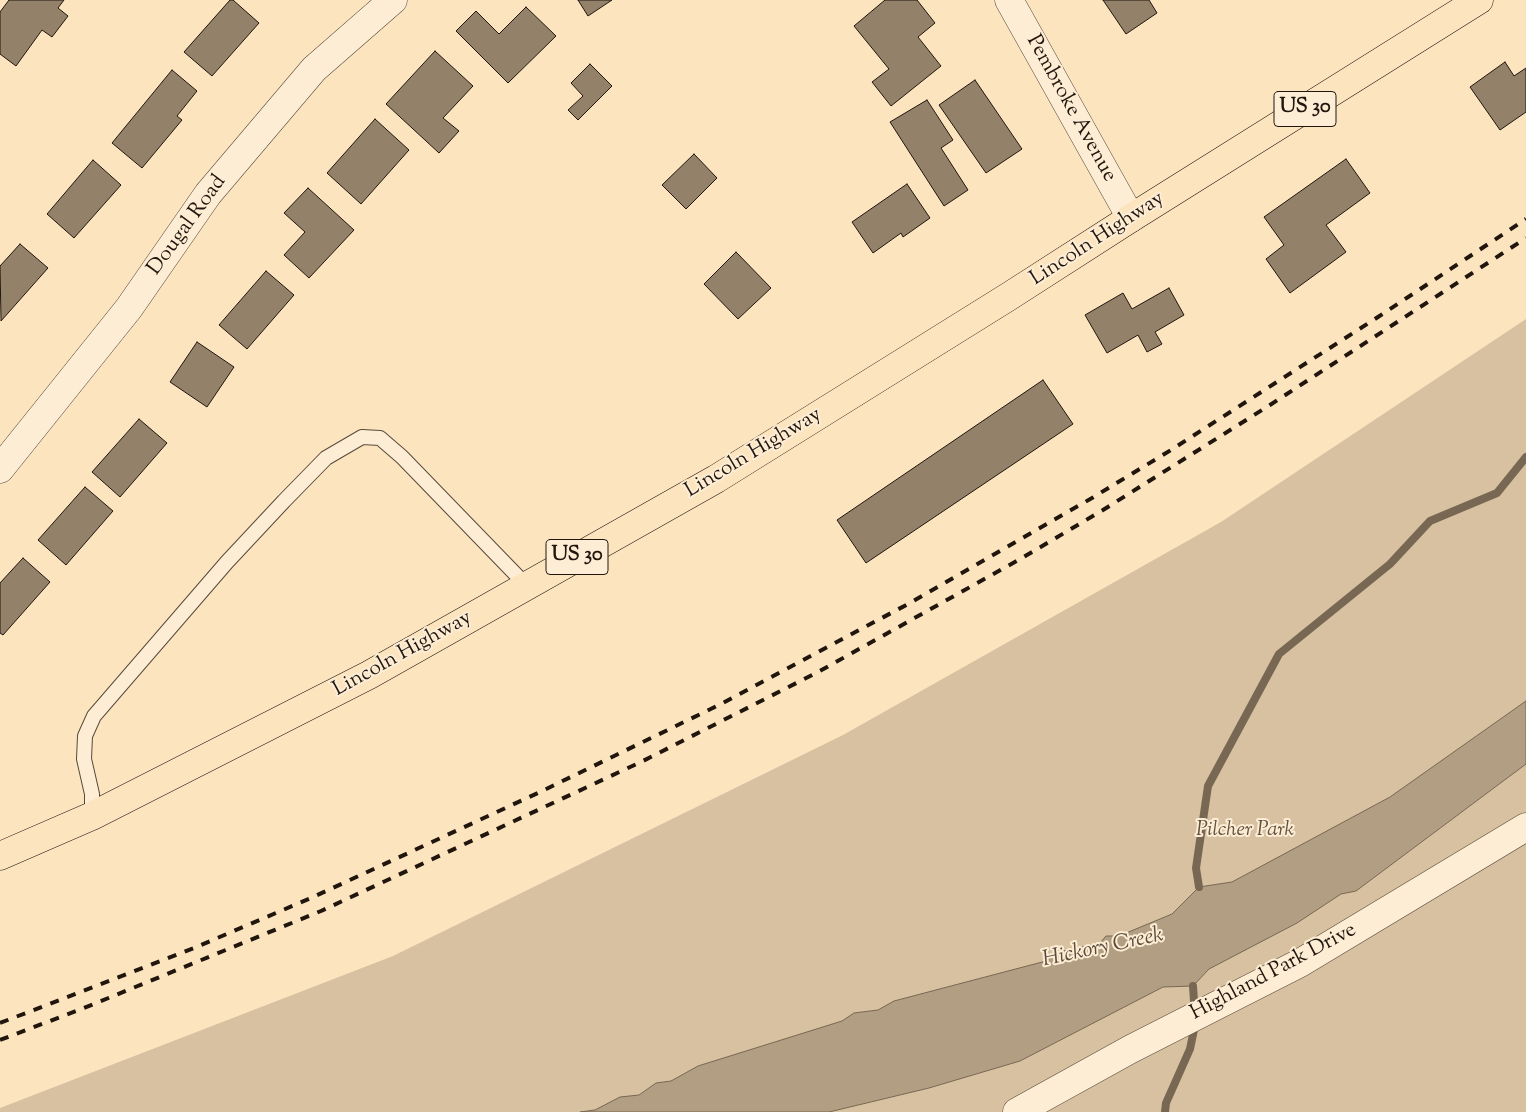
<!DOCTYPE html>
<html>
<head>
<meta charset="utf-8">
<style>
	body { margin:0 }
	canvas { display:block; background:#fce4bf }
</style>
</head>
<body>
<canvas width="1526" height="1112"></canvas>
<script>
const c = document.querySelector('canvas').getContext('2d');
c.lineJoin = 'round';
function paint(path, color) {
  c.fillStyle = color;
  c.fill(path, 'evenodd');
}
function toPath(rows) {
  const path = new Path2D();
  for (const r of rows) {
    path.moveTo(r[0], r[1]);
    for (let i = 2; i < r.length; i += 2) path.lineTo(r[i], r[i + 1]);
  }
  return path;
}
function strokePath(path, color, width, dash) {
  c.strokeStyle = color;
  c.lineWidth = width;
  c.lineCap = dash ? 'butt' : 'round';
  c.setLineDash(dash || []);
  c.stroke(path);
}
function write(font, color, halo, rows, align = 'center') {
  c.font = font + ' "Sorts Mill Goudy",serif';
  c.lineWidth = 4;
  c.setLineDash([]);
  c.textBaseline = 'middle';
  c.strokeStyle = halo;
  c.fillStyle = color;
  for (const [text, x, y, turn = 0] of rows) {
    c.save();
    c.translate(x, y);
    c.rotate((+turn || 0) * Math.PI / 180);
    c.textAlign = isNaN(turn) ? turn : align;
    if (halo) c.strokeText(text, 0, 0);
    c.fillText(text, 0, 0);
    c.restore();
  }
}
const green = toPath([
	[1526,319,1526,1112,0,1112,0,1108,393,956,843,735,1221,522]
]);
const water = toPath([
	[1526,701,1526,764,1356,891,1341,894,1297,923,1209,969,1193,986,1163,987,1020,1061,929,1088,829,1112,580,1112,595,1110,620,1097,639,1095,656,1083,671,1081,698,1066,842,1021,854,1013,878,1010,894,1001,1046,961,1059,952,1100,943,1106,936,1119,936,1172,914,1199,887,1232,882,1390,797,1526,701]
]);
const stream = toPath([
	[1199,887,1196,868,1208,786,1279,654,1390,564,1430,521,1497,493,1526,457],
	[1193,986,1194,1001],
	[1165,1112,1166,1103,1190,1049,1195,1025]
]);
const building = toPath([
	[9,0,64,0,58,8,68,16,52,37,42,30,16,66,0,54,0,12,9,0],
	[230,0,233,0,259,23,212,76,184,52,230,0],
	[578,0,612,0,588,16,578,0],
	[885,0,917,0,935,23,918,37,941,66,891,106,872,82,889,69,854,26,885,0],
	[1103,0,1149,0,1157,13,1126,34,1103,0],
	[526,7,556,36,508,83,456,31,476,11,499,34,526,7],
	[435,51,473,86,443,118,459,131,439,153,386,104,435,51],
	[1505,62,1514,76,1526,68,1526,112,1500,130,1470,87,1505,62],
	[590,64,612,86,578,120,568,110,583,96,571,83,590,64],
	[172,70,197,91,177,116,182,120,142,168,112,143,172,70],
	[975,80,1022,149,986,173,939,105,975,80],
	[927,100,953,140,941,148,968,190,944,206,890,122,927,100],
	[375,119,409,150,361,204,327,173,375,119],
	[694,154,717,178,686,209,662,185,694,154],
	[1346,159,1370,193,1326,225,1346,252,1290,293,1266,259,1284,245,1264,217,1346,159],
	[93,160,121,185,74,238,47,214,93,160],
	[907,184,930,218,903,237,901,233,873,253,852,222,907,184],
	[308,188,354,230,309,278,284,255,305,232,284,213,308,188],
	[20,244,48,268,1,321,0,266,20,244],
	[736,252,771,288,738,319,704,284,736,252],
	[266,271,294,295,247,349,219,325,266,271],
	[1169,288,1184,315,1155,332,1162,344,1147,352,1138,335,1107,353,1085,315,1123,293,1132,309,1169,288],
	[197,342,234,367,207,407,170,382,197,342],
	[1043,380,1073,424,866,563,837,520,1043,380],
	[139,419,167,443,120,497,92,472,139,419],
	[85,487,113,511,66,565,38,540,85,487],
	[23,558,50,582,3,635,0,633,0,583,23,558]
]);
const service = toPath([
	[92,816,92,794,84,759,85,736,94,716,227,562,284,501,326,458,362,437,380,438,402,457,527,586]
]);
const minor = toPath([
	[1009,0,1131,218],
	[0,469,129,308,208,194,314,69,393,0],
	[1017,1112,1131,1049,1300,963,1526,827]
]);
const primary = toPath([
	[0,856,92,816,369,675,716,479,1008,297,1131,218,1479,0]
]);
const rail = toPath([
	[0,1023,194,948,311,898,540,792,719,705,908,604,1092,498,1171,450,1378,317,1526,219],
	[0,1040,84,1008,321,911,643,761,818,672,1022,558,1103,510,1270,405,1526,238]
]);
const shields = [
	[1305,109,62],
	[577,557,62]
];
const shieldNames = [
	["US 30",1305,109],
	["US 30",577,557]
];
const streetNames = [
	["Pembroke Avenue",1070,109,61],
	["Dougal Road",188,226,-54],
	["Lincoln Highway",1098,240,-33],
	["Lincoln Highway",754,454,-31],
	["Lincoln Highway",403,655,-29],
	["Highland Park Drive",1274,973,-28]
];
const parkNames = [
	["Pilcher Park",1245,831]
];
const waterNames = [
	["Hickory Creek",1103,949,-12]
];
paint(green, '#d7c1a1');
paint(water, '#b29e82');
strokePath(water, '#786853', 1);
strokePath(stream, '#786853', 8);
paint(building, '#93816a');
strokePath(building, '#21160d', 1);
strokePath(service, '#584a3a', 16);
strokePath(minor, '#584a3a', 29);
strokePath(primary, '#21160d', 29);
strokePath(service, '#fdedd5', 14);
strokePath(minor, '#fdedd5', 28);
strokePath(primary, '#fce4bf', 28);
strokePath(rail, '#21160d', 4, [9, 9]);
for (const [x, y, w] of shields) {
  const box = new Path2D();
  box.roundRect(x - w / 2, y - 17.5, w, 35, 4);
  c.fillStyle = '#fdedd5';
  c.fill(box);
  strokePath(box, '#21160d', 1);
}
write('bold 20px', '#21160d', null, shieldNames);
write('21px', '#21160d', '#fdedd5', streetNames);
write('italic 21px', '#615241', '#fdedd5', parkNames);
write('italic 22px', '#5b4c3c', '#fdedd5', waterNames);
</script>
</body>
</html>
